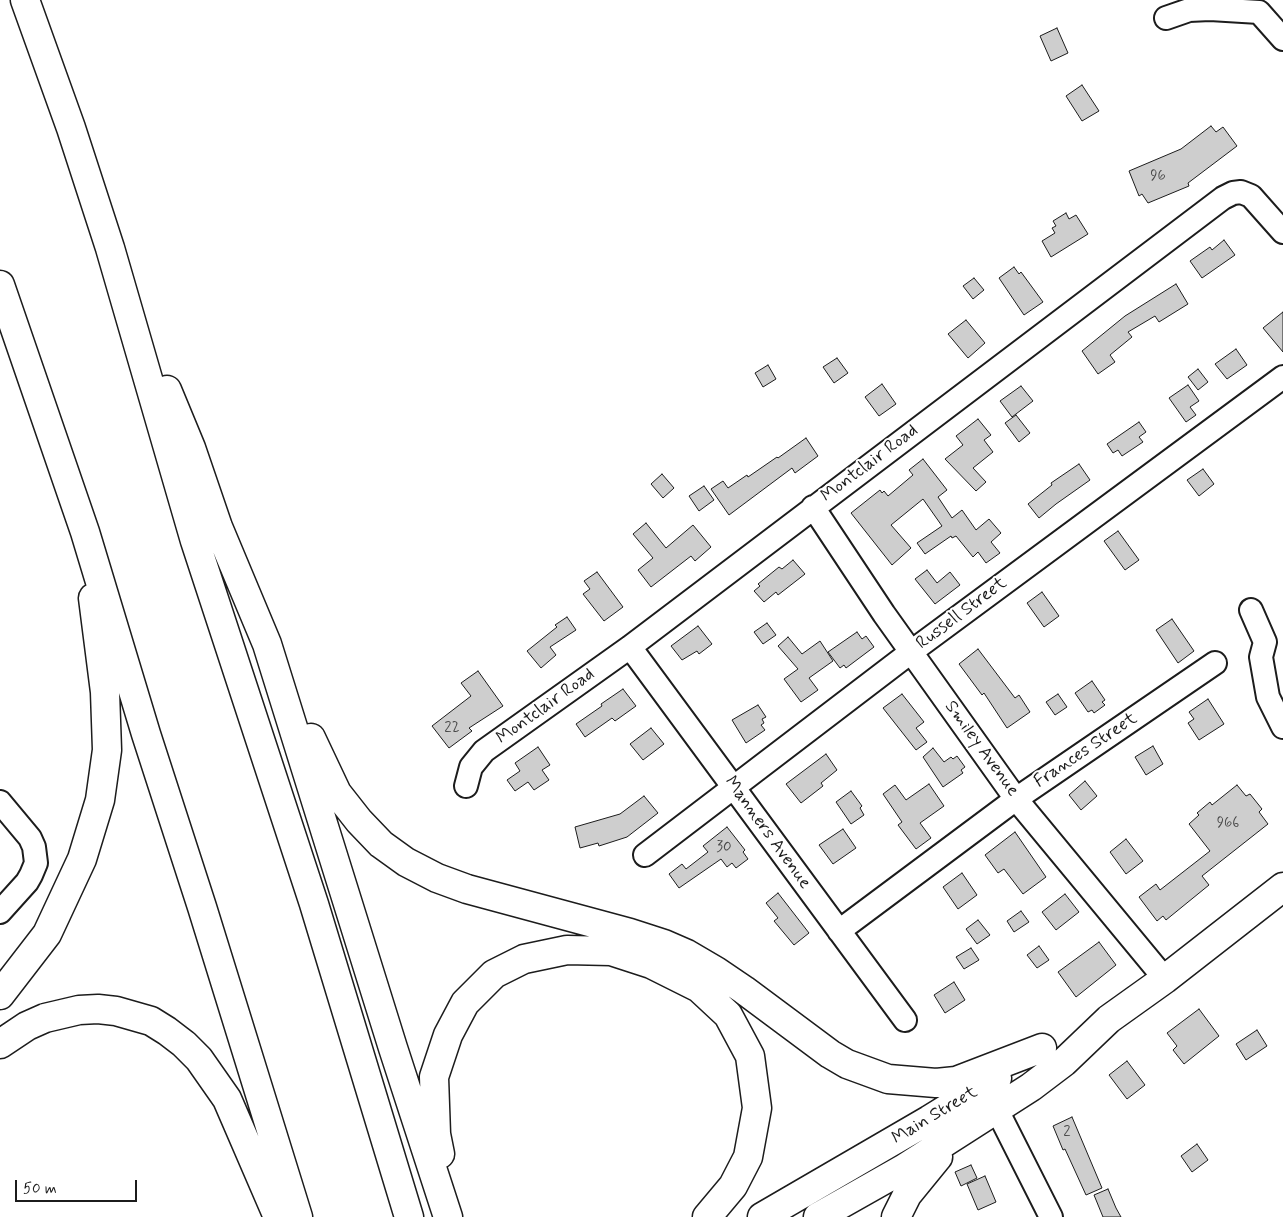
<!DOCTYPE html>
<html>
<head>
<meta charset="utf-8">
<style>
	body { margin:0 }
	#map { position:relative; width:1283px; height:1217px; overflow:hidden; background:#fff; font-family:Mynerve,sans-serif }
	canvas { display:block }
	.scale { position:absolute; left:15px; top:1180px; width:122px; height:22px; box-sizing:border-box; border:2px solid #1c1c1c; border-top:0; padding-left:6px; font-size:15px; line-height:18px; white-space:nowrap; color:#1c1c1c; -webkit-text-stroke:4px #fff; paint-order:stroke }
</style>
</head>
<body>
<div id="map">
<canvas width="1283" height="1217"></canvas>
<div class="scale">50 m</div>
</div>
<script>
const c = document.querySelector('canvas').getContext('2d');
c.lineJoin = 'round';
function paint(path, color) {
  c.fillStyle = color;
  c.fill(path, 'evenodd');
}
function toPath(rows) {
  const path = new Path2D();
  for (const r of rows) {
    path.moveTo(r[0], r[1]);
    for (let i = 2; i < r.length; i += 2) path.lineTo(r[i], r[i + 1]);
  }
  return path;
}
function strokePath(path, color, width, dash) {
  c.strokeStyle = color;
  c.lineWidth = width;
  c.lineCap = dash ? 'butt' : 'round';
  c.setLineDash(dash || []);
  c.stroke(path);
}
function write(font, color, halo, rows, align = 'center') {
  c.font = font + ' Mynerve,sans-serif';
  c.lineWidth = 4;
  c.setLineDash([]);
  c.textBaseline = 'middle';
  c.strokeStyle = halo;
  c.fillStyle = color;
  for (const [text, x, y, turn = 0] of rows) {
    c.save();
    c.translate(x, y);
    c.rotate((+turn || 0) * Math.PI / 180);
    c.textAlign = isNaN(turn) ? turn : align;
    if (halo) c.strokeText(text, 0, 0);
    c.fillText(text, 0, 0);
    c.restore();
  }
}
const building = toPath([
	[1057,28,1068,53,1051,61,1040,36,1057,28],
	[1082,85,1099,111,1082,121,1066,96,1082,85],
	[1211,126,1216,132,1223,127,1237,146,1188,183,1189,186,1148,203,1142,194,1139,196,1129,171,1181,149,1211,126],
	[1066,213,1069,219,1076,215,1088,234,1051,257,1042,241,1055,233,1052,228,1056,226,1053,221,1066,213],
	[1224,240,1235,255,1202,278,1190,261,1210,247,1212,250,1224,240],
	[1014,267,1019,274,1021,272,1043,302,1024,315,999,278,1014,267],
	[974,278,984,290,973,299,963,286,974,278],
	[1176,284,1188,304,1159,322,1155,316,1128,332,1132,337,1110,355,1115,362,1098,374,1082,351,1125,316,1176,284],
	[1283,312,1283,352,1263,328,1283,312],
	[966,320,985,343,968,358,948,334,966,320],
	[1236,349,1247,365,1227,379,1215,364,1236,349],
	[837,358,848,373,834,383,823,367,837,358],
	[768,365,776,379,763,387,755,373,768,365],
	[1198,369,1208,382,1198,390,1188,377,1198,369],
	[882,384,896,404,879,416,865,397,882,384],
	[1188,385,1199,401,1190,407,1196,415,1186,422,1169,398,1188,385],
	[1021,386,1033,401,1012,417,1000,401,1021,386],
	[1016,415,1030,433,1019,442,1005,423,1016,415],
	[978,419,991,435,984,440,993,452,973,468,986,482,976,491,945,459,963,445,956,436,978,419],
	[1139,422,1146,432,1139,437,1143,442,1122,456,1118,450,1113,453,1107,444,1139,422],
	[806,438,818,456,795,473,792,468,729,515,711,489,723,481,728,488,747,475,748,477,777,457,778,458,806,438],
	[923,459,947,490,938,497,952,518,962,510,976,530,989,519,1001,533,991,542,1000,553,986,563,978,552,973,557,956,536,952,538,951,536,925,554,917,543,942,526,923,499,891,525,911,548,892,565,851,513,880,490,882,493,884,491,888,496,913,475,909,470,923,459],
	[1079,464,1090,480,1056,504,1039,518,1028,504,1052,485,1051,483,1079,464],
	[1203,469,1214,484,1199,496,1187,480,1203,469],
	[662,474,674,488,663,498,651,484,662,474],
	[704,486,714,500,699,511,689,496,704,486],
	[646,523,666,548,693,525,711,547,695,561,691,556,651,587,638,570,653,558,633,534,646,523],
	[1118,531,1139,560,1125,570,1104,541,1118,531],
	[793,560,805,574,778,595,776,592,764,602,754,591,760,586,758,584,779,567,782,569,793,560],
	[927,570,937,583,950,572,960,585,935,604,915,579,927,570],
	[597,572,623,607,604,621,583,594,590,589,584,581,597,572],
	[1042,592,1059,616,1044,627,1027,603,1042,592],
	[567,617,576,630,550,647,556,655,541,668,527,651,557,627,555,625,567,617],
	[1172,619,1194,651,1178,663,1156,630,1172,619],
	[767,623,776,635,763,644,754,632,767,623],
	[698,626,712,644,699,654,697,651,682,660,671,646,698,626],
	[857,632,862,639,866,636,874,647,846,668,844,665,840,668,828,652,857,632],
	[788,637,802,654,820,641,833,661,809,678,818,690,801,702,784,679,798,669,778,646,788,637],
	[978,649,1015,698,1019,695,1030,712,1007,728,984,693,982,695,959,664,978,649],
	[478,671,503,706,469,728,472,731,449,748,432,726,471,696,461,683,478,671],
	[1092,681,1105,700,1102,702,1105,705,1094,713,1092,710,1088,712,1075,693,1092,681],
	[623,689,636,706,615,721,612,718,585,737,576,724,602,706,601,704,623,689],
	[902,694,924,722,916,728,927,742,916,750,883,708,902,694],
	[1058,694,1067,707,1055,715,1046,702,1058,694],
	[1208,699,1224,724,1199,740,1188,723,1194,719,1189,712,1208,699],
	[758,705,766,717,762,719,764,723,761,725,765,730,746,743,732,720,758,705],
	[651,728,664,744,643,760,630,744,651,728],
	[1153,746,1163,764,1146,775,1135,757,1153,746],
	[538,747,550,765,542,770,549,780,534,790,528,782,515,791,507,780,520,771,515,763,538,747],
	[933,748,944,762,951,757,953,759,957,756,965,767,961,770,963,773,943,787,923,757,933,748],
	[826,754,837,770,821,783,823,786,801,803,786,784,826,754],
	[1085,781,1097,796,1081,810,1069,795,1085,781],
	[929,784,944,806,920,823,931,838,916,849,898,825,902,822,883,794,895,785,906,800,929,784],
	[1237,785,1246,796,1250,794,1262,809,1259,812,1268,824,1202,876,1209,885,1166,920,1163,916,1157,921,1139,897,1156,884,1160,890,1210,851,1189,824,1199,815,1197,813,1210,802,1212,805,1237,785],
	[851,791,862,806,860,808,864,815,851,824,836,802,851,791],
	[644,796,658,813,627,837,599,846,598,843,580,848,575,827,620,814,644,796],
	[727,827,745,850,743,852,748,859,736,868,732,863,727,867,721,859,679,888,669,874,682,864,686,869,708,852,703,846,727,827],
	[843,829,856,848,833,864,819,845,843,829],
	[1015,832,1046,877,1023,894,1004,869,998,873,985,855,1015,832],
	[1126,839,1143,861,1126,874,1110,852,1126,839],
	[962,873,977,895,958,909,943,887,962,873],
	[778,893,809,933,794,945,774,921,778,918,766,903,778,893],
	[1065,894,1079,912,1056,930,1042,912,1065,894],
	[1021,911,1029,922,1014,932,1007,921,1021,911],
	[978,920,990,935,977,944,966,929,978,920],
	[1099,942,1116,965,1076,997,1058,972,1099,942],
	[1039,946,1049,960,1037,968,1027,955,1039,946],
	[971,948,979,960,964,969,956,957,971,948],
	[954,982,965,1000,945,1013,934,995,954,982],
	[1199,1009,1219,1036,1184,1064,1173,1050,1177,1046,1167,1033,1199,1009],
	[1257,1030,1267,1046,1246,1060,1236,1044,1257,1030],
	[1127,1061,1145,1085,1127,1099,1109,1075,1127,1061],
	[1072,1117,1102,1188,1086,1195,1065,1149,1063,1150,1053,1126,1072,1117],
	[1197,1144,1208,1160,1192,1172,1181,1156,1197,1144],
	[971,1165,977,1178,961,1186,955,1172,971,1165],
	[985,1176,996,1202,978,1210,967,1184,985,1176],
	[1108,1189,1116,1208,1121,1217,1103,1217,1094,1195,1108,1189]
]);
const minor = toPath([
	[1166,18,1189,10,1210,9,1259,12,1283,39],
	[813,507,884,614,1016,799,1165,979],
	[1251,610,1265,642,1261,657,1268,697,1283,727],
	[630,647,905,1020],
	[466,786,471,767,484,751,630,647,1223,198,1233,193,1241,192,1251,196,1283,232],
	[0,802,30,838,34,847,36,863,31,875,27,882,0,912],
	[645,855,911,652,1283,377],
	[839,931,1016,799,1215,663],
	[997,1110,1051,1217]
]);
const highway = toPath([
	[25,0,71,128,110,248,195,541,314,904,409,1217],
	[0,285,85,532,146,734,202,907,298,1217],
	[167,390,191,448,218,527,267,644,393,1048,448,1217],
	[311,738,337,793,359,821,381,844,406,862,437,878,467,889,630,933,664,944,687,954,716,971,744,990,830,1054,847,1064,888,1079,936,1083,956,1081,1042,1048],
	[0,995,47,934,82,859,100,800,107,750,105,692,93,598],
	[0,1044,27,1026,45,1018,79,1010,98,1009,116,1011,151,1021,167,1031,184,1044,199,1059,227,1099,278,1217],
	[440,1154,436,1134,434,1077,448,1035,465,1003,494,974,524,959,567,950,611,951,651,964,699,988,728,1015,750,1056,757,1108,748,1157,733,1186,707,1217],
	[762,1217,929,1120,997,1078],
	[818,1217,903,1169,1031,1087,1064,1062,1109,1019,1165,979,1283,887],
	[896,1217,907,1195,938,1157]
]);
const numberNames = [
	["96",1158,177],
	["22",452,729],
	["966",1228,824],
	["30",724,848],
	["2",1067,1133]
];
const streetNames = [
	["Montclair Road",870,464,-37],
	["Russell Street",962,614,-37],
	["Montclair Road",546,707,-36],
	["Smiley Avenue",981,749,54],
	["Frances Street",1086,751,-34],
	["Manners Avenue",767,833,54],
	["Main Street",935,1116,-31]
];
paint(building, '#cecece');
strokePath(building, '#1c1c1c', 1);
strokePath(minor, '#1c1c1c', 26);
strokePath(highway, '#1c1c1c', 31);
strokePath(minor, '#fff', 22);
strokePath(highway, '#fff', 28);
write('15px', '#484848', null, numberNames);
write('18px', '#1c1c1c', '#fff', streetNames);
</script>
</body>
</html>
